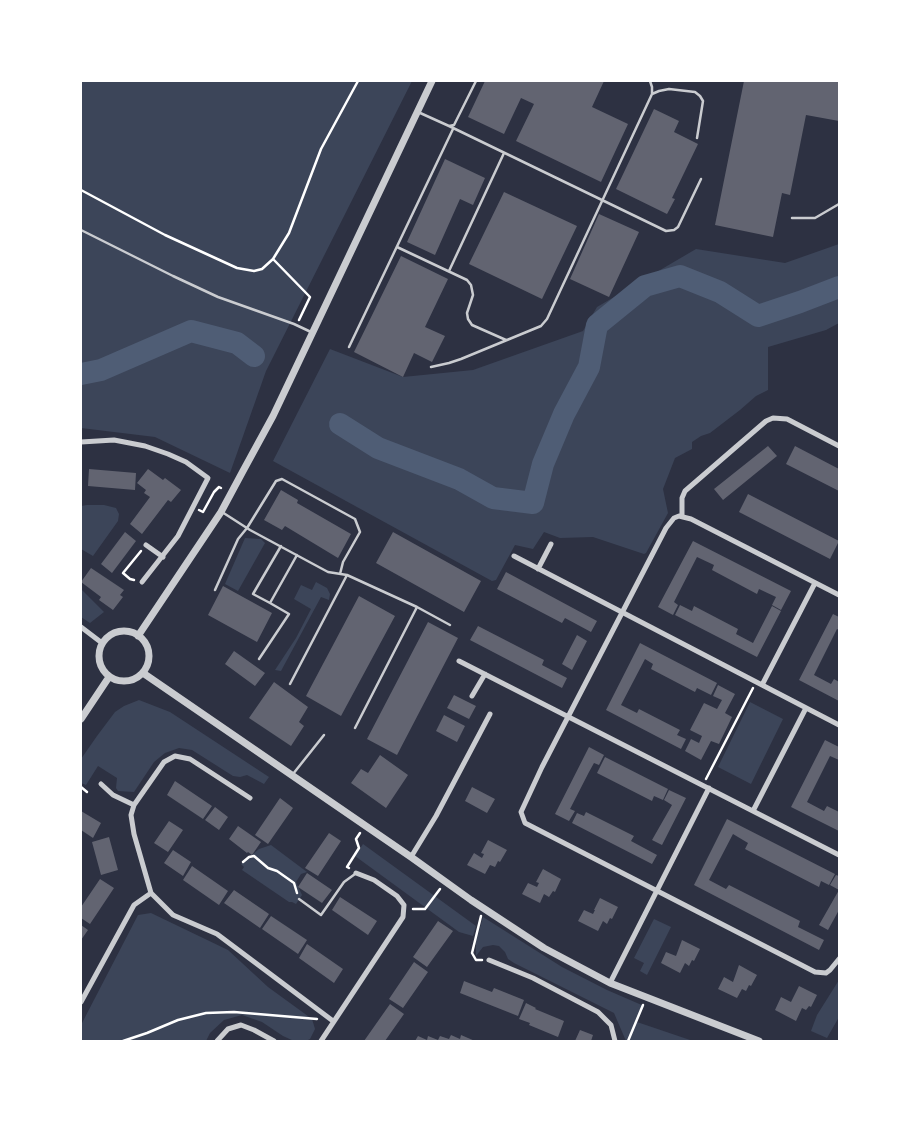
<!DOCTYPE html>
<html>
<head>
<meta charset="utf-8">
<style>
	body { margin:0 }
	#map { position:relative; width:920px; height:1122px; overflow:hidden; background:#2d3142; font-family:"DejaVu Sans",sans-serif }
	canvas { display:block }
	.frame { position:absolute; inset:0; border:82px solid #fff; pointer-events:none }
</style>
</head>
<body>
<div id="map">
<canvas width="920" height="1122"></canvas>
<div class="frame"></div>
</div>
<script>
const c = document.querySelector('canvas').getContext('2d');
c.lineJoin = 'round';
function paint(path, color) {
  c.fillStyle = color;
  c.fill(path, 'evenodd');
}
function toPath(rows) {
  const path = new Path2D();
  for (const r of rows) {
    if (r.length === 3) {
      path.moveTo(r[0] + r[2], r[1]);
      path.arc(r[0], r[1], r[2], 0, 2 * Math.PI);
      continue;
    }
    path.moveTo(r[0], r[1]);
    for (let i = 2; i < r.length; i += 2) path.lineTo(r[i], r[i + 1]);
  }
  return path;
}
function strokePath(path, color, width, dash) {
  c.strokeStyle = color;
  c.lineWidth = width;
  c.lineCap = dash ? 'butt' : 'round';
  c.setLineDash(dash || []);
  c.stroke(path);
}
const green = toPath([
	[81,81,412,81,266,371,230,473,155,437,81,428],
	[839,244,839,323,826,330,768,347,768,390,756,396,740,410,710,433,701,436,692,442,692,449,675,458,663,489,668,513,646,553,644,554,593,537,560,538,544,532,533,549,515,545,496,580,492,581,273,461,330,349,403,377,473,370,583,331,597,307,696,249,785,263],
	[87,505,104,505,116,508,119,514,118,521,93,556,81,549,81,506],
	[245,538,261,539,265,543,238,591,225,584],
	[316,582,327,588,330,594,329,600,321,597,281,671,275,670,296,638,311,609,294,599,301,585,312,590],
	[81,589,104,612,90,623,81,617],
	[139,700,170,712,269,777,264,784,247,775,240,777,233,776,192,750,179,748,165,753,154,762,134,792,118,791,116,788,117,778,98,766,86,785,81,783,81,759,97,736,115,712,124,706],
	[750,702,783,719,751,784,718,767],
	[363,844,476,926,473,936,459,932,355,856],
	[271,845,307,872,301,874,296,882,302,895,296,904,292,902,289,902,242,870,244,867,241,864,259,849],
	[151,913,228,950,268,987,312,1019,315,1029,310,1039,306,1041,294,1041,283,1036,262,1022,242,1015,224,1020,210,1033,206,1041,81,1041,81,1025,138,915],
	[483,917,562,967,607,990,644,1006,637,1022,693,1041,626,1041,614,1013,514,963,508,959,505,952,499,946,493,945,483,947,476,956,476,942],
	[654,919,671,927,647,975,640,971,644,963,634,958],
	[839,980,839,1017,827,1038,811,1031,817,1015]
]);
const river = toPath([
	[81,374,101,370,191,331,237,343,254,356],
	[340,424,378,448,459,479,493,498,533,503,543,464,564,414,589,367,597,325,645,286,680,276,720,292,758,316,800,302,839,287]
]);
const building = toPath([
	[485,81,604,81,592,107,628,124,601,182,516,141,534,104,521,98,504,134,468,117],
	[744,81,839,81,839,121,806,115,790,195,782,193,773,237,715,225],
	[654,109,679,121,674,132,698,144,672,198,675,199,667,214,616,189],
	[445,159,485,178,473,205,460,199,435,255,407,242],
	[504,192,577,226,542,299,469,264],
	[599,214,639,232,609,297,570,279],
	[401,256,448,279,425,327,445,336,432,362,414,353,403,377,354,352],
	[768,446,777,456,723,500,714,489],
	[795,446,839,469,839,491,786,464],
	[89,469,136,473,135,490,88,486],
	[148,469,163,480,165,478,181,490,171,502,168,500,142,534,130,524,150,497,144,493,146,490,137,483],
	[281,490,298,500,297,503,351,534,338,558,285,526,282,530,264,520],
	[748,494,839,541,830,559,739,512],
	[125,532,136,541,112,573,101,564],
	[393,532,481,581,464,612,376,563],
	[693,541,791,591,781,610,772,605,776,597,759,589,757,594,712,570,714,565,697,557,674,602,678,605,673,615,658,607],
	[91,568,124,590,120,595,123,597,113,610,99,600,101,597,81,582],
	[506,572,597,621,591,632,565,618,562,623,497,589],
	[223,586,272,613,257,642,208,615],
	[359,596,395,616,341,716,306,696],
	[680,605,692,611,694,606,738,629,736,634,753,643,772,606,781,611,757,657,675,615],
	[833,614,839,617,839,630,837,629,814,675,831,684,834,679,839,682,839,701,799,680],
	[428,622,458,638,397,755,367,739],
	[478,626,544,660,542,665,567,678,562,688,470,640],
	[577,635,587,641,572,670,562,664],
	[640,643,717,683,711,695,697,688,695,692,651,669,653,664,645,659,621,705,637,713,639,709,680,730,677,735,686,739,681,749,606,710],
	[234,651,265,673,255,686,225,664],
	[274,682,308,707,299,722,304,726,291,746,249,718],
	[718,685,735,694,725,713,732,717,719,744,711,741,701,760,685,751,691,739,699,743,702,736,690,730,704,703,717,709,722,700,713,696],
	[454,695,476,706,469,719,447,708],
	[444,715,465,726,457,742,436,731],
	[825,740,839,747,839,760,830,756,807,802,824,811,827,806,839,812,839,831,791,807],
	[589,747,604,755,599,765,594,763,589,772,570,809,575,811,569,821,555,814],
	[380,755,408,775,386,808,351,783,361,769,368,773],
	[605,757,668,789,663,800,654,796,652,801,597,773],
	[175,781,212,806,203,819,167,795],
	[472,787,495,799,487,813,465,801],
	[669,790,686,798,662,845,652,840,672,805,664,800],
	[280,798,293,808,268,844,255,835],
	[215,807,228,817,219,830,205,820],
	[81,811,101,823,93,838,81,830],
	[586,812,634,836,631,841,657,855,652,864,572,823,577,813,584,816],
	[727,819,835,874,829,885,821,881,819,887,745,849,748,843,733,834,709,880,726,889,729,885,800,921,798,927,824,940,819,950,694,885],
	[169,821,183,830,168,852,154,843],
	[238,826,261,842,252,855,248,852,247,853,229,839],
	[329,833,341,841,318,876,305,868],
	[109,837,118,870,101,875,92,842],
	[488,840,507,850,500,862,498,861,495,867,490,865,485,874,467,865,474,853,482,858,484,854,481,853],
	[173,850,191,862,183,876,164,863],
	[192,866,228,891,219,905,183,880],
	[543,869,561,879,555,892,553,891,549,897,544,894,540,903,522,894,528,883,537,887,539,883,536,882],
	[307,873,332,890,322,903,298,887],
	[836,875,839,876,839,890,830,885],
	[100,879,114,888,90,924,81,918,81,907],
	[234,890,269,914,260,928,224,903],
	[839,890,839,910,828,930,819,925],
	[340,897,377,921,368,935,332,910],
	[600,898,618,907,612,919,610,918,607,924,603,921,598,931,578,921,584,910,593,914,595,910,594,910],
	[271,916,307,940,298,954,262,929],
	[438,921,453,931,427,967,413,957],
	[81,925,88,930,81,940],
	[682,940,700,949,694,961,692,960,689,966,685,963,680,973,661,963,666,952,676,956],
	[307,944,343,969,334,983,299,958],
	[414,962,428,972,403,1008,389,999],
	[739,965,757,975,751,986,749,985,746,991,742,989,737,998,718,989,724,977,733,982],
	[464,981,492,992,494,988,524,1000,518,1016,460,993],
	[799,986,817,995,811,1007,809,1006,806,1010,802,1008,796,1021,775,1010,781,997,791,1002],
	[526,1003,536,1008,535,1009,564,1021,558,1037,529,1025,530,1023,519,1019],
	[390,1004,404,1014,392,1031,385,1041,364,1041],
	[580,1030,593,1035,591,1041,575,1041],
	[451,1035,460,1039,461,1035,475,1041,415,1041,418,1036,427,1040,428,1036,438,1040,440,1036,449,1039]
]);
const path = toPath([
	[81,190,165,235,237,268,254,271,262,269,273,259,289,233,321,149,358,81],
	[273,259,310,297,299,320],
	[199,510,203,512,214,492,219,487,221,488],
	[134,580,130,579,123,573,141,551],
	[706,779,753,688],
	[81,787,87,792],
	[243,862,249,857,254,856,268,868,277,871,294,883,297,893],
	[349,868,347,867,359,848,356,839,360,833],
	[413,909,425,909,440,889],
	[481,916,472,953,476,960,482,960],
	[123,1041,147,1033,178,1020,206,1013,234,1012,317,1019],
	[628,1041,643,1005]
]);
const service = toPath([
	[652,94,659,91,669,89,695,92,700,96,703,101,697,138],
	[418,112,449,126,454,125,476,81],
	[449,126,666,231,674,230,678,227,701,179],
	[792,218,815,218,839,204],
	[81,230,173,276,218,297,294,324,311,332],
	[397,247,467,280,471,285,473,295,467,313,468,319,472,325,506,340],
	[449,271,504,153],
	[349,347,453,129],
	[431,367,449,363,461,359,541,326,547,319,652,94,652,87,650,81],
	[222,512,250,530,328,572,347,575,417,607,450,625],
	[281,546,253,594,270,603,297,555],
	[215,590,238,539,247,528,276,481,282,479,355,519,360,532,343,562,340,574],
	[259,659,289,614,270,603],
	[290,684,347,575],
	[355,728,417,607],
	[293,774,324,735],
	[299,899,321,915,344,882,355,874]
]);
const minor = toPath([
	[81,442,114,440,145,446,168,454,186,462,208,478,178,536,142,582],
	[682,516,682,498,685,491,766,421,773,418,787,419,839,446],
	[146,545,163,557],
	[514,556,839,725],
	[538,569,551,544],
	[839,595,691,519,679,516,674,518,666,528,542,767,521,812,525,823,815,972,826,973,830,970,839,959],
	[81,627,102,643],
	[459,661,839,855],
	[762,685,815,583],
	[472,696,485,674],
	[101,784,113,795,134,805],
	[250,798,190,759,175,756,164,762,134,805,131,815,134,834,151,893,173,915,217,934,333,1021],
	[753,811,806,708],
	[411,857,436,816,490,714],
	[489,960,533,978,598,1012,611,1025,615,1041],
	[610,983,709,788],
	[81,1002,134,905,151,893],
	[217,1041,228,1029,241,1025,254,1030,274,1041],
	[321,1041,403,917,404,905,397,896,374,880,356,873]
]);
const tertiary = toPath([
	[124,656,25],
	[138,636,221,512,243,471,273,416,432,81],
	[143,673,411,857,471,900,544,948,610,983,759,1041],
	[81,719,109,677]
]);
paint(green, '#3c4559');
strokePath(river, '#4f5d75', 22);
paint(building, '#626471');
strokePath(path, '#fff', 2.5);
strokePath(service, '#caccd0', 2.5);
strokePath(minor, '#caccd0', 5);
strokePath(tertiary, '#caccd0', 7);
</script>
</body>
</html>
